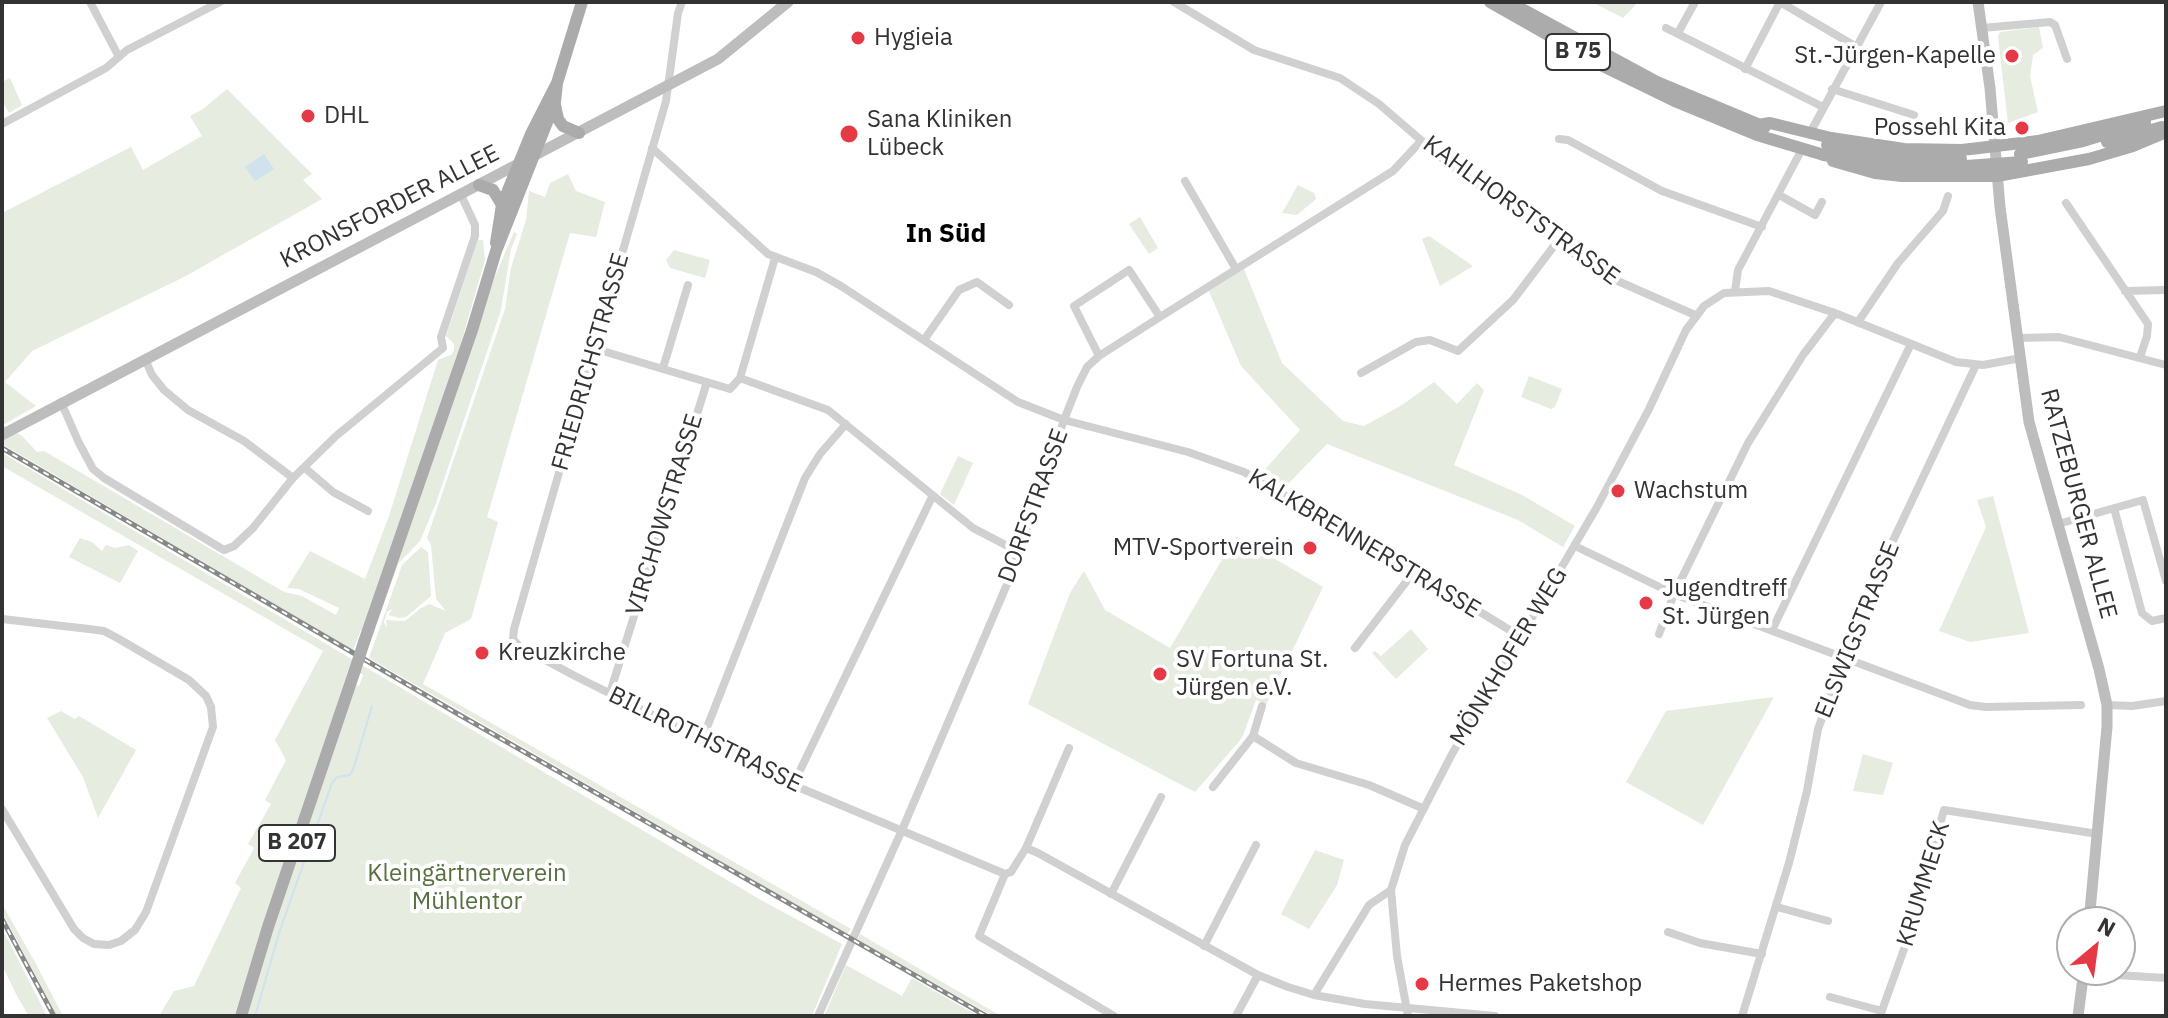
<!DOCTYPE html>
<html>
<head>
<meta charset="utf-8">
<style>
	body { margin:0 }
	#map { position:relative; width:2168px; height:1018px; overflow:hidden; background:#fff; font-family:"IBM Plex Sans",sans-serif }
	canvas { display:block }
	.frame { position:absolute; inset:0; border:4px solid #333; pointer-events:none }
	.north { position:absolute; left:2056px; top:906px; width:80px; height:80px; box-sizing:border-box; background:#fff; border:2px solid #adadad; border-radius:50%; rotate:29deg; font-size:22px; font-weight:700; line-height:32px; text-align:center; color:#333 }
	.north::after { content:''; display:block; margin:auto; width:28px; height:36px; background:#e63946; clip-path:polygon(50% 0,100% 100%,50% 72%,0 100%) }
</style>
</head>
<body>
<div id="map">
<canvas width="2168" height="1018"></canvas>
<div class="frame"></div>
<div class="north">N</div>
</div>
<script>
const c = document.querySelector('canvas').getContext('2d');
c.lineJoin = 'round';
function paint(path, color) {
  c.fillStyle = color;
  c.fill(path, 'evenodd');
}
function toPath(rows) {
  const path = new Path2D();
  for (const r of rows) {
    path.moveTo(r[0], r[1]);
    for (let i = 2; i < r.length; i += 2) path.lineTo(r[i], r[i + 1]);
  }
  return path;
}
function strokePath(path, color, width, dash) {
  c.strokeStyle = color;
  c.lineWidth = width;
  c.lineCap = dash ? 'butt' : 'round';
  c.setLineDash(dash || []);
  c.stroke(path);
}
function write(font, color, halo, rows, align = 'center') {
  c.font = font + ' "IBM Plex Sans",sans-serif';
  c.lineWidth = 8;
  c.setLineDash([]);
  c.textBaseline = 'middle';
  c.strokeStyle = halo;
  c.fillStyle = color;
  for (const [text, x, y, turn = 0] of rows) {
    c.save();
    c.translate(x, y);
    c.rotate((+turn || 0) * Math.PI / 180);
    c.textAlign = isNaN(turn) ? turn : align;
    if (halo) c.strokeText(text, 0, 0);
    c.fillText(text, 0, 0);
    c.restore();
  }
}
const green = toPath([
	[1592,2,1638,2,1623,18],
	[2039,27,2043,48,2033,55,2030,76,2038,112,2008,123,1998,36,2000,32],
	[2013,46,2021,51,2022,56,2020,61,2011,65,2003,60,2003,56,2008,47],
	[10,78,22,105,9,113,2,101,2,82],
	[227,89,312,174,303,180,322,199,184,277,32,351,5,382,36,406,3,425,22,436,37,452,44,451,284,592,302,596,336,615,339,608,299,589,287,588,310,551,365,579,389,516,438,360,451,355,454,350,454,344,446,336,478,240,483,240,485,260,461,343,363,630,361,630,353,650,2,444,2,213,131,147,143,170,202,136,190,116,203,109],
	[568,174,576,191,605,202,596,237,570,233,487,517,498,522,471,619,445,633,423,684,851,929,847,934,369,658,402,565,421,547,428,552,431,596,406,617,399,618,388,615,393,609,387,612,384,622,387,628,386,620,405,621,421,608,429,604,446,611,436,599,431,545,427,538,505,309,511,268,526,220,529,191,545,197,550,183],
	[1298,185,1314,193,1316,199,1297,215,1282,213],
	[1140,217,1158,248,1149,254,1129,224],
	[514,232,517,234,511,249,501,310,436,503,420,541,398,564,375,629,490,288],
	[1429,236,1473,266,1440,286,1422,239],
	[674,250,710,260,705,278,670,268,666,260],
	[1244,269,1282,363,1343,421,1364,426,1402,405,1434,382,1457,404,1477,383,1484,390,1454,465,1522,495,1575,526,1563,547,1518,520,1327,444,1284,488,1261,474,1300,430,1241,366,1209,291],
	[1529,376,1562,389,1555,407,1551,409,1521,397],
	[2,453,761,900,842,944,812,1016,247,1016,262,962,356,685,359,686,363,675,350,666,234,1016,159,1016,174,991,194,986,241,888,235,883,254,848,248,844,271,804,265,800,286,760,275,740,323,651,2,466],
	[958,456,973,463,954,505,940,494],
	[1993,496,2029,633,1970,642,1939,631,1986,527,1977,500],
	[1236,536,1323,587,1266,705,1256,700,1242,738,1195,792,1028,704,1070,593,1084,571,1105,610,1170,648],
	[80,538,92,542,102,551,106,545,115,548,129,545,138,551,120,583,69,557],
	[1411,629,1428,649,1396,679,1372,653,1375,651,1381,656],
	[1774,697,1703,825,1626,782,1666,711],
	[61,711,75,719,79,716,136,750,98,818,83,777,47,718],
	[1863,754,1893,763,1883,795,1853,791],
	[1315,850,1344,860,1337,885,1309,929,1281,914],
	[2,904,36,964,63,1016,57,1016,2,912],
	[2,929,4,932,47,1016,29,1016,18,998,2,965],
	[860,934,918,968,1001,1016,993,1016,858,940],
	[846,965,902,996,912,978,978,1016,824,1016]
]);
const water = toPath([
	[264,154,274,169,255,181,245,167]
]);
const stream = toPath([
	[255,1016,280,930,332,783,337,777,350,775,354,767,372,706]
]);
const street = toPath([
	[90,2,119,57],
	[682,2,678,13,666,101,514,629,513,639,519,646,575,676,793,785,1005,874,1011,872,1026,848,1038,853,1258,975,1288,987,1314,995,1365,1004,1495,1016],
	[1174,2,1254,50,1340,78,1379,104,1451,166,1604,275,1695,315],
	[1780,2,1855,46],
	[1666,28,1823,107],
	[1982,28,2050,22,2055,25,2067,59],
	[1678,33,1695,2],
	[1745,69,1780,2],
	[1832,89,1914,115],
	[2,124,106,68,127,50,220,2],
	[1810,133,1881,2],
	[1559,139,1568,140,1662,191,1762,227],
	[652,148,768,254,816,272,841,286,1018,402,1064,420,1188,452,1244,472,1348,531,1521,637],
	[1185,181,1236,269],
	[1779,195,1815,215,1822,202],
	[2066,203,2148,324,2147,336,2140,357],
	[1735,291,1738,270,1802,149],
	[2125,291,2166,290],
	[1858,322,1898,263,1943,211,1948,196],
	[2018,338,2059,337,2166,365],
	[924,340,959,290,977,282,1009,305],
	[596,349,730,389,740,378,775,258],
	[1099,356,1074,306,1129,270,1160,317],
	[145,359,152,375,164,390,188,410,244,441,293,478],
	[663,368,688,285],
	[1361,373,1416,342,1430,340,1458,351,1513,300,1557,242],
	[740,378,828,410,973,528,1019,552],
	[61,402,79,443,93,469,104,478,224,550,234,546,253,528,293,478,336,436,443,348,441,337,475,236,475,225,461,195],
	[305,468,333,492,368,511],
	[2114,508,2142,613,2152,621,2166,618],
	[2058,524,2143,500,2166,581],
	[1575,546,1674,594,1970,705,1986,707,2081,705],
	[2,619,89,629,104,631,119,639,189,680,206,696,211,707,213,727,146,912,135,930,121,941,109,945,94,944,83,938,74,929,2,809],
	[1772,630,1911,344],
	[1659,634,1674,594,1748,443,1803,355,1835,313],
	[1355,648,1413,573],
	[610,693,707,382],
	[2107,705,2132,706,2166,701],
	[1253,736,1296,763,1369,785,1422,808],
	[702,740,805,478,820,454,846,424],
	[793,785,932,497],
	[1213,787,1253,736,1262,706],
	[1026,848,1069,748],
	[1005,874,979,936,1114,1016],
	[1111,894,1161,797],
	[1777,907,1828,921],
	[1668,932,1700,943,1762,954],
	[1204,946,1256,845],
	[2084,973,2166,978],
	[1314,995,1369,905,1391,890],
	[1830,997,1882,1011],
	[818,1016,902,830,1008,582,1064,420,1077,387,1087,367,1099,356,1160,317,1393,171,1421,141],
	[1236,1016,1258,975],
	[1408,1016,1397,956,1391,890,1405,845,1452,754,1597,507,1649,409,1686,330,1704,306,1724,293,1769,291,1835,313,1956,362,1983,365,2021,358],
	[1742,1016,1789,863,1807,791,1818,729,1844,658,1890,547,1976,365],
	[1880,1016,1908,938,1944,810,2098,834]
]);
const secondary = toPath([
	[1978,2,1990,88,2000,207,2029,422,2099,669,2107,705,2107,727,2089,922],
	[2,435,718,59,788,2],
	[2078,1016,2084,970]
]);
const primary = toPath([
	[1490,2,1601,65,1677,102,1757,135,1824,155],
	[1509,2,1657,82,1765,127],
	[555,105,558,119,563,126,579,133],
	[1758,125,1770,123,1831,138,1904,149,1962,150,2038,141,2166,111],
	[2107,142,2162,127],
	[2020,154,2083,141,2145,122],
	[1833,161,1875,173,1902,176,1997,176,2089,159,2133,146,2166,132],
	[479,185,493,190,502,205],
	[496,243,502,205,531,134,557,83,582,2],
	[364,642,472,330,496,251,555,102,557,83],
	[241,1016,268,927,355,670]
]);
const rail = toPath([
	[2,448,458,714,986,1016],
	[2,919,54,1016]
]);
const primaryBridge = toPath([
	[1827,145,1903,158,1961,159],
	[1824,155,1868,163,1938,168,2022,162],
	[355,670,364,642]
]);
const markers = [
	[858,38,8,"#e63946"],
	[2012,56,8,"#e63946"],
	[308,116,8,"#e63946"],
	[2022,128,8,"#e63946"],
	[849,134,10,"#e63946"],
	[1618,491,8,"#e63946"],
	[1310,548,8,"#e63946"],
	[1646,603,8,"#e63946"],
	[482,653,8,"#e63946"],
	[1160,674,8,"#e63946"],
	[1422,984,8,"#e63946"]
];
const shields = [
	[1578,52,64],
	[297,843,76]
];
const shieldNames = [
	["B 75",1578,52],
	["B 207",297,843]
];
const poiNames = [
	["Hygieia",874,38],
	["St.-Jürgen-Kapelle",1996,56,"right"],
	["DHL",324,116],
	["Sana Kliniken",867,120],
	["Lübeck",867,148],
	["Possehl Kita",2006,128,"right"],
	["Wachstum",1634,491],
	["MTV-Sportverein",1294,548,"right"],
	["Jugendtreff",1662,589],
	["St. Jürgen",1662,617],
	["Kreuzkirche",498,653],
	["SV Fortuna St.",1176,660],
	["Jürgen e.V.",1176,688],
	["Hermes Paketshop",1438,984]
];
const streetNames = [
	["KRONSFORDER ALLEE",390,207,-27],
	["KAHLHORSTSTRASSE",1521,211,36],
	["FRIEDRICHSTRASSE",591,362,-74],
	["RATZEBURGER ALLEE",2078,504,75],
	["DORFSTRASSE",1034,506,-70],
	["VIRCHOWSTRASSE",665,515,-73],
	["KALKBRENNERSTRASSE",1364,544,31],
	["ELSWIGSTRASSE",1858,630,-68],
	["MÖNKHOFER WEG",1509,657,-59],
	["BILLROTHSTRASSE",705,740,26],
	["KRUMMECK",1924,884,-73]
];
const parkNames = [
	["Kleingärtnerverein",467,874],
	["Mühlentor",467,902]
];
const neighbourhoodNames = [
	["In Süd",946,234]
];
paint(green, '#e6ecdf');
paint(water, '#cfe2ee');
strokePath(stream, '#cfe2ee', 2);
strokePath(street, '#d0d0d0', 8);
strokePath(secondary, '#bdbdbd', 11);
strokePath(primary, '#ababab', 12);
strokePath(rail, '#888', 5);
strokePath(rail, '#fff', 2, [6]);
strokePath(primaryBridge, '#ababab', 12);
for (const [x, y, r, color] of markers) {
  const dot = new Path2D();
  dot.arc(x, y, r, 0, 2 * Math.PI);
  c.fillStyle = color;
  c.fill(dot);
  strokePath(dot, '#fff', 3);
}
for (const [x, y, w] of shields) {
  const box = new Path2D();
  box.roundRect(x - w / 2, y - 18, w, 36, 6);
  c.fillStyle = '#fff';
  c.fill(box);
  strokePath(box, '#333', 2);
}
write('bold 22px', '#333', null, shieldNames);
write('24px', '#333', '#fff', poiNames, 'left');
write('24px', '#333', '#fff', streetNames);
write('24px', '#56703f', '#fff', parkNames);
write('bold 26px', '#000', '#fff', neighbourhoodNames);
</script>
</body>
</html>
